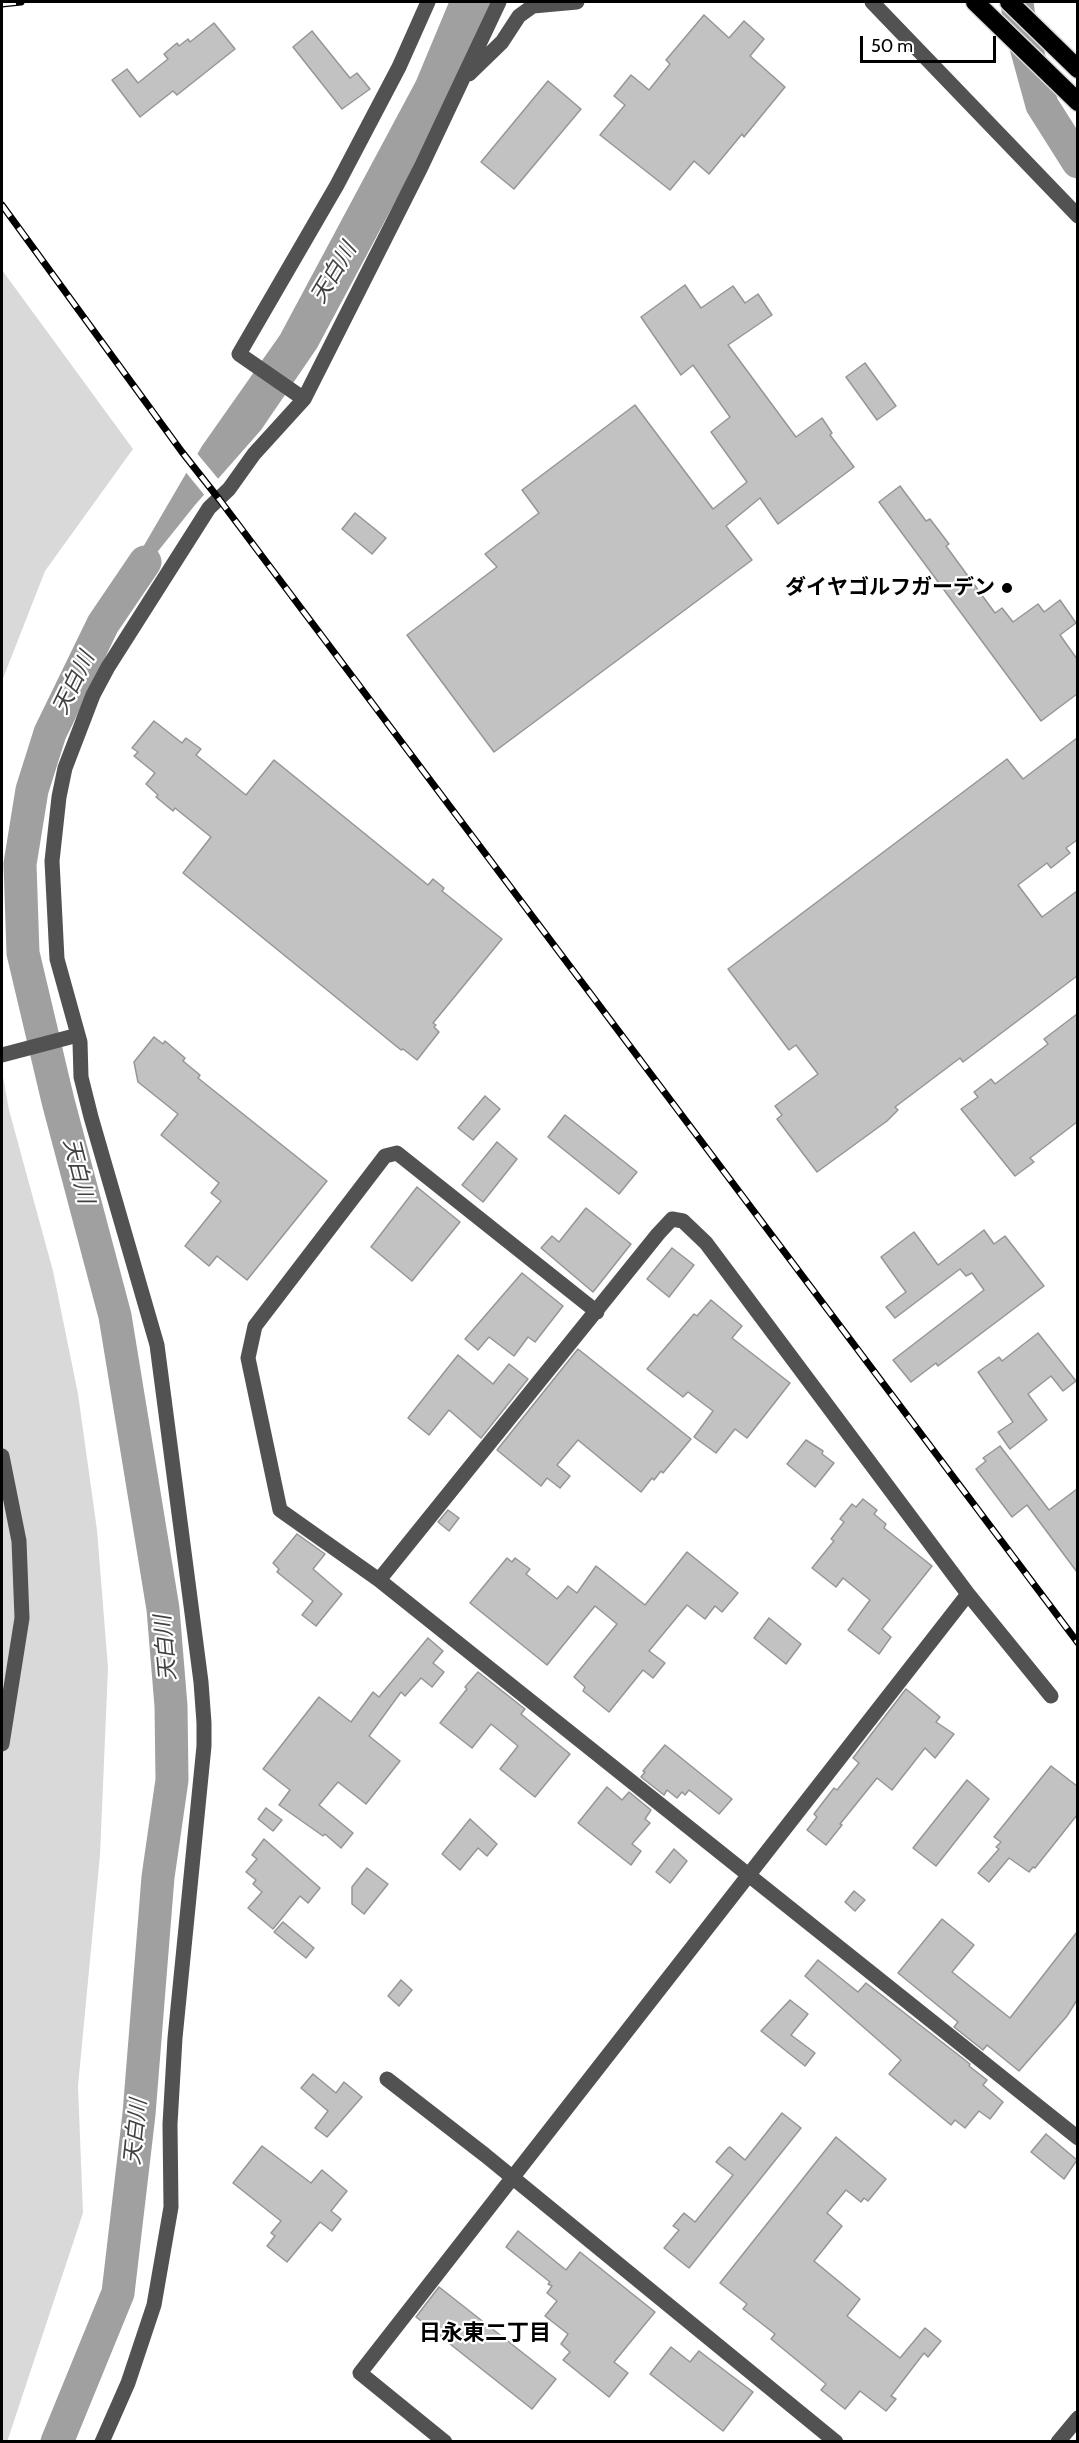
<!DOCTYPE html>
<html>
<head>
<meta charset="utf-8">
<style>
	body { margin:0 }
	#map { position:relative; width:1079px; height:2443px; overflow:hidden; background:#fff; font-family:Cabin,sans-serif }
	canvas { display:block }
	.frame { position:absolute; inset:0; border:3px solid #000; pointer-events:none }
	.scale { position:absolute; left:860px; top:36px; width:136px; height:27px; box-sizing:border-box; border:3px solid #000; border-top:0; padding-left:8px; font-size:18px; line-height:21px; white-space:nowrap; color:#000; -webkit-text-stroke:4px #fff; paint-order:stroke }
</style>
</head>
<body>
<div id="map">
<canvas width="1079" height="2443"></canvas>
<div class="frame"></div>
<div class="scale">50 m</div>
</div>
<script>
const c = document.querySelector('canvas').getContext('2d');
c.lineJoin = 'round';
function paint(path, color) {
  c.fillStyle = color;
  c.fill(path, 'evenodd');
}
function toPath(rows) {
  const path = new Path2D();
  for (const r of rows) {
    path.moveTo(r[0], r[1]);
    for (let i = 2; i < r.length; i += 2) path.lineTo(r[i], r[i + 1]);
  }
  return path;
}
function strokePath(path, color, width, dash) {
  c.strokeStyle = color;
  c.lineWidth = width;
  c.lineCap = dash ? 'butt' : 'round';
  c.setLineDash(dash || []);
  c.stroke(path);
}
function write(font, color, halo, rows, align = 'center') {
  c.font = font + ' Cabin,"Noto Sans JP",sans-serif';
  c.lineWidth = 4.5;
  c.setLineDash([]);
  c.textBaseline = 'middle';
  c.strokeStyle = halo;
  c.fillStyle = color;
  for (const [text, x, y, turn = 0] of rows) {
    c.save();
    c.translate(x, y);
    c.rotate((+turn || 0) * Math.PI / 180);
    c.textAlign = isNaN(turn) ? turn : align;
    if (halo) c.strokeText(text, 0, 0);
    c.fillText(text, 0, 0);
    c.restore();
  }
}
const green = toPath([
	[2,270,133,449,45,571,2,681],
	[2,1071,9,1110,53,1271,78,1394,97,1530,108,1668,100,1855,78,2086,83,2213,7,2442,2,2441]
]);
const water = toPath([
	[449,2,492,2,403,187,317,348,261,430,195,505,94,631,202,446,280,335,416,81]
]);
const pier = toPath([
	[195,451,220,481,206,497,184,470]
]);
const river = toPath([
	[1017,2,1020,25,1042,105,1078,162],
	[57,2442,118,2293,139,2114,158,1877,172,1780,171,1706,163,1609,115,1316,58,1101,23,953,20,864,32,790,50,733,103,624,145,562]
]);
const building = toPath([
	[704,15,729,38,744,21,764,39,750,56,785,87,744,137,742,134,709,174,694,161,670,190,600,135,625,105,614,96,631,75,649,90,670,64,666,60,704,15],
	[214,23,235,49,177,95,173,91,140,117,112,80,127,69,138,83,168,59,164,54,177,43,179,46,188,39,190,42,214,23],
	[312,31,350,78,357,73,370,89,342,109,293,47,312,31],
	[548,81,581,109,514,189,481,162,548,81],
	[685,285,701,308,733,286,745,303,758,294,772,315,728,345,796,437,822,418,832,433,830,435,854,467,778,524,760,498,726,526,752,560,494,752,407,635,497,567,485,554,539,513,522,490,635,405,713,509,747,482,711,432,730,417,693,365,681,375,641,317,685,285],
	[865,363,896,406,877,420,846,377,865,363],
	[900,486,926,521,930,519,949,544,946,546,995,613,1002,608,1013,622,1038,604,1044,612,1060,600,1076,623,1060,635,1077,659,1077,694,1041,721,879,502,900,486],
	[355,513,386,538,372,554,342,529,355,513],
	[154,721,182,743,186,738,201,749,196,755,246,795,274,760,428,885,433,879,444,888,442,891,502,939,433,1023,436,1025,434,1027,439,1032,417,1060,403,1049,401,1050,183,873,211,837,175,808,173,811,156,797,158,795,146,784,155,773,134,756,138,752,132,748,154,721],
	[1077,738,1077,840,1066,848,1070,853,1051,868,1047,863,1018,885,1042,917,1077,891,1077,976,963,1062,960,1058,895,1107,898,1110,887,1121,817,1172,777,1119,782,1115,775,1106,818,1074,796,1045,789,1050,728,969,1007,759,1023,779,1077,738],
	[1077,1014,1077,1122,1030,1158,1034,1162,1015,1176,961,1109,978,1097,974,1092,991,1079,995,1084,1048,1044,1044,1039,1077,1014],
	[154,1037,163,1044,165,1041,185,1058,183,1061,200,1075,198,1078,327,1181,247,1280,217,1256,209,1266,185,1246,221,1201,211,1193,219,1183,161,1135,178,1114,138,1082,134,1062,154,1037],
	[485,1096,500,1109,473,1140,458,1128,485,1096],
	[565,1115,637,1172,619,1194,548,1137,565,1115],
	[497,1142,517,1159,483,1202,462,1185,497,1142],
	[417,1187,460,1222,412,1281,371,1247,417,1187],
	[586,1208,631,1244,593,1292,541,1248,552,1236,559,1242,586,1208],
	[984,1230,994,1244,1005,1236,1044,1286,938,1366,936,1363,911,1382,893,1360,984,1290,972,1273,966,1276,960,1269,895,1318,886,1307,906,1292,881,1257,914,1232,938,1265,984,1230],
	[672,1248,694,1265,669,1297,647,1279,672,1248],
	[522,1273,563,1306,535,1342,528,1337,514,1356,489,1337,478,1350,465,1339,522,1273],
	[711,1300,742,1326,732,1338,790,1383,747,1438,735,1429,716,1453,694,1437,713,1411,688,1392,683,1397,647,1369,694,1314,697,1316,711,1300],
	[1038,1333,1076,1381,1063,1391,1051,1376,1028,1394,1047,1420,1010,1449,998,1432,1013,1422,978,1372,999,1357,1002,1361,1038,1333],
	[578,1349,691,1439,663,1473,661,1471,654,1480,652,1478,641,1492,578,1440,557,1465,570,1476,560,1488,547,1478,541,1486,497,1450,578,1349],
	[458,1355,493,1384,509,1364,528,1379,481,1438,449,1410,429,1435,408,1418,458,1355],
	[806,1440,823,1451,822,1454,834,1463,815,1487,787,1464,806,1440],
	[1000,1446,1049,1510,1077,1489,1077,1572,1027,1505,1012,1517,976,1469,986,1461,983,1458,1000,1446],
	[863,1499,877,1510,874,1514,886,1524,884,1528,932,1566,882,1629,891,1637,879,1654,848,1630,870,1600,843,1578,836,1587,812,1568,834,1541,831,1539,844,1522,840,1519,852,1504,856,1507,863,1499],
	[448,1510,459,1518,449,1531,438,1522,448,1510],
	[297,1534,325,1554,313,1569,342,1594,316,1626,302,1615,313,1601,277,1572,279,1569,273,1563,297,1534],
	[687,1552,738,1593,722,1612,715,1606,705,1619,687,1605,649,1651,665,1663,653,1678,643,1670,609,1712,583,1691,585,1687,574,1677,617,1624,595,1606,547,1665,470,1603,507,1558,512,1562,515,1558,530,1569,526,1574,557,1599,568,1586,577,1593,596,1566,645,1605,687,1552],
	[769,1618,801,1644,786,1664,754,1638,769,1618],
	[428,1638,443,1651,433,1663,444,1672,432,1687,421,1678,405,1696,401,1692,369,1736,400,1761,366,1804,338,1782,319,1805,353,1833,341,1848,325,1834,323,1836,279,1805,290,1790,263,1769,319,1697,351,1722,373,1692,379,1697,428,1638],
	[478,1672,525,1709,521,1714,570,1754,535,1797,500,1769,518,1746,491,1724,472,1748,440,1723,467,1689,465,1687,478,1672],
	[906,1689,940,1717,936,1722,954,1734,935,1758,925,1748,892,1790,877,1778,840,1824,842,1825,826,1845,807,1830,817,1817,814,1814,834,1788,837,1790,859,1763,853,1758,906,1689],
	[665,1745,732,1799,719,1814,689,1790,685,1795,682,1792,677,1798,667,1790,664,1795,641,1777,645,1772,643,1771,665,1745],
	[1051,1766,1077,1786,1077,1815,1035,1868,1033,1867,1029,1872,1009,1858,989,1882,978,1873,999,1849,996,1847,1001,1842,994,1837,1051,1766],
	[967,1780,989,1799,936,1866,913,1848,967,1780],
	[607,1787,622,1800,629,1792,651,1810,645,1819,650,1823,632,1844,641,1851,631,1865,578,1823,607,1787],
	[266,1808,282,1820,273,1831,258,1819,266,1808],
	[470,1819,497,1844,487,1856,478,1848,460,1870,442,1854,470,1819],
	[264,1839,320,1888,308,1903,300,1896,273,1929,248,1908,262,1892,253,1884,256,1880,246,1872,257,1859,252,1855,264,1839],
	[674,1849,687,1861,670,1883,656,1872,674,1849],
	[367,1868,388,1884,364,1914,352,1904,352,1887,367,1868],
	[854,1891,865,1900,855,1911,845,1902,854,1891],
	[942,1919,974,1945,952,1972,1010,2018,1077,1932,1077,2000,1067,2016,1019,2071,987,2045,983,2050,954,2027,958,2022,898,1973,942,1919],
	[283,1922,314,1948,306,1958,274,1932,283,1922],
	[818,1960,858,1992,866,1983,970,2064,969,2066,987,2080,983,2085,1003,2102,990,2119,979,2111,965,2128,955,2120,951,2125,889,2074,901,2060,805,1976,818,1960],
	[401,1980,412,1990,399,2006,388,1996,401,1980],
	[790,2000,808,2014,791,2035,815,2053,805,2066,761,2031,790,2000],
	[313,2074,336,2093,344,2082,362,2097,327,2137,315,2128,328,2111,301,2088,313,2074],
	[782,2113,801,2128,689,2268,664,2248,679,2230,673,2226,684,2213,695,2222,733,2175,716,2162,728,2148,730,2147,745,2160,782,2113],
	[1046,2134,1077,2160,1064,2179,1031,2152,1046,2134],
	[836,2137,886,2179,868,2201,864,2198,861,2202,846,2190,827,2213,842,2226,814,2261,860,2299,847,2316,900,2358,925,2328,941,2341,928,2357,924,2353,891,2396,896,2399,886,2411,860,2391,845,2409,821,2390,826,2384,771,2339,775,2334,743,2309,747,2304,720,2283,836,2137],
	[262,2146,311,2183,322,2170,347,2191,331,2211,341,2219,332,2231,320,2222,287,2262,267,2246,275,2236,271,2233,281,2221,233,2183,262,2146],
	[518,2231,566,2270,580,2252,655,2312,614,2362,628,2373,609,2397,563,2360,570,2352,561,2344,568,2334,545,2316,557,2301,547,2293,552,2286,548,2284,550,2282,506,2247,518,2231],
	[439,2287,556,2379,532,2409,416,2317,439,2287],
	[671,2347,690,2362,699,2351,753,2392,723,2431,650,2374,671,2347]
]);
const minor = toPath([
	[872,2,1078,216],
	[469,74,502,42,519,16,533,6,577,2],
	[304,399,239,354,337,185,399,67,428,2],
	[2,1055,78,1035],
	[597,1312,397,1153,385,1156,255,1326,248,1358,280,1510,379,1580,1078,2138],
	[2,1456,19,1541,22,1618,2,1744],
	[379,1580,658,1234,672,1219,683,1221,706,1243,968,1594,1051,1696],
	[387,2079,485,2155,836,2442],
	[102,2442,128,2383,154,2305,171,2207,170,2124,175,2038,204,1746,204,1723,201,1682,157,1345,91,1117,81,1077,80,1042,57,959,52,861,59,797,65,768,93,695,108,667,209,508,229,489,254,454,304,399,421,167,499,2],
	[445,2442,360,2373,968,1594],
	[1058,2442,1078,2418]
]);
const highway = toPath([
	[975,2,1078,102],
	[1009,2,1078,69]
]);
const rail = toPath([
	[2,4,21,2],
	[2,205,182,452,219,499,1078,1643]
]);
const markers = [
	[1007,588,6,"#000"]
];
const poiNames = [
	["ダイヤゴルフガーデン",995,588]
];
const waterNames = [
	["天白川",334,273,-59],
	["天白川",74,683,-64],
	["天白川",78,1171,76],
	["天白川",166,1648,-95],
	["天白川",136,2132,-84]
];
const neighbourhoodNames = [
	["日永東二丁目",485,2334]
];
paint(green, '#d9d9d9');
paint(water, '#a0a0a0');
paint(pier, '#fff');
strokePath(river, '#a0a0a0', 33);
paint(building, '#c2c2c2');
strokePath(building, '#969696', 1.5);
strokePath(highway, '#dbdbdb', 21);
strokePath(minor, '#525252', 15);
strokePath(highway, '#000', 18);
strokePath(rail, '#000', 7);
strokePath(rail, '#fff', 4.5, [14]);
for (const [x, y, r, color] of markers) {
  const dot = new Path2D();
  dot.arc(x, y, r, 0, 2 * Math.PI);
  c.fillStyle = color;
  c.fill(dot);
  strokePath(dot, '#fff', 2);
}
write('bold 21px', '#000', '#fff', poiNames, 'right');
write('italic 22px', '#414141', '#fff', waterNames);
write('bold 22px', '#000', '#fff', neighbourhoodNames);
</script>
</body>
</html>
